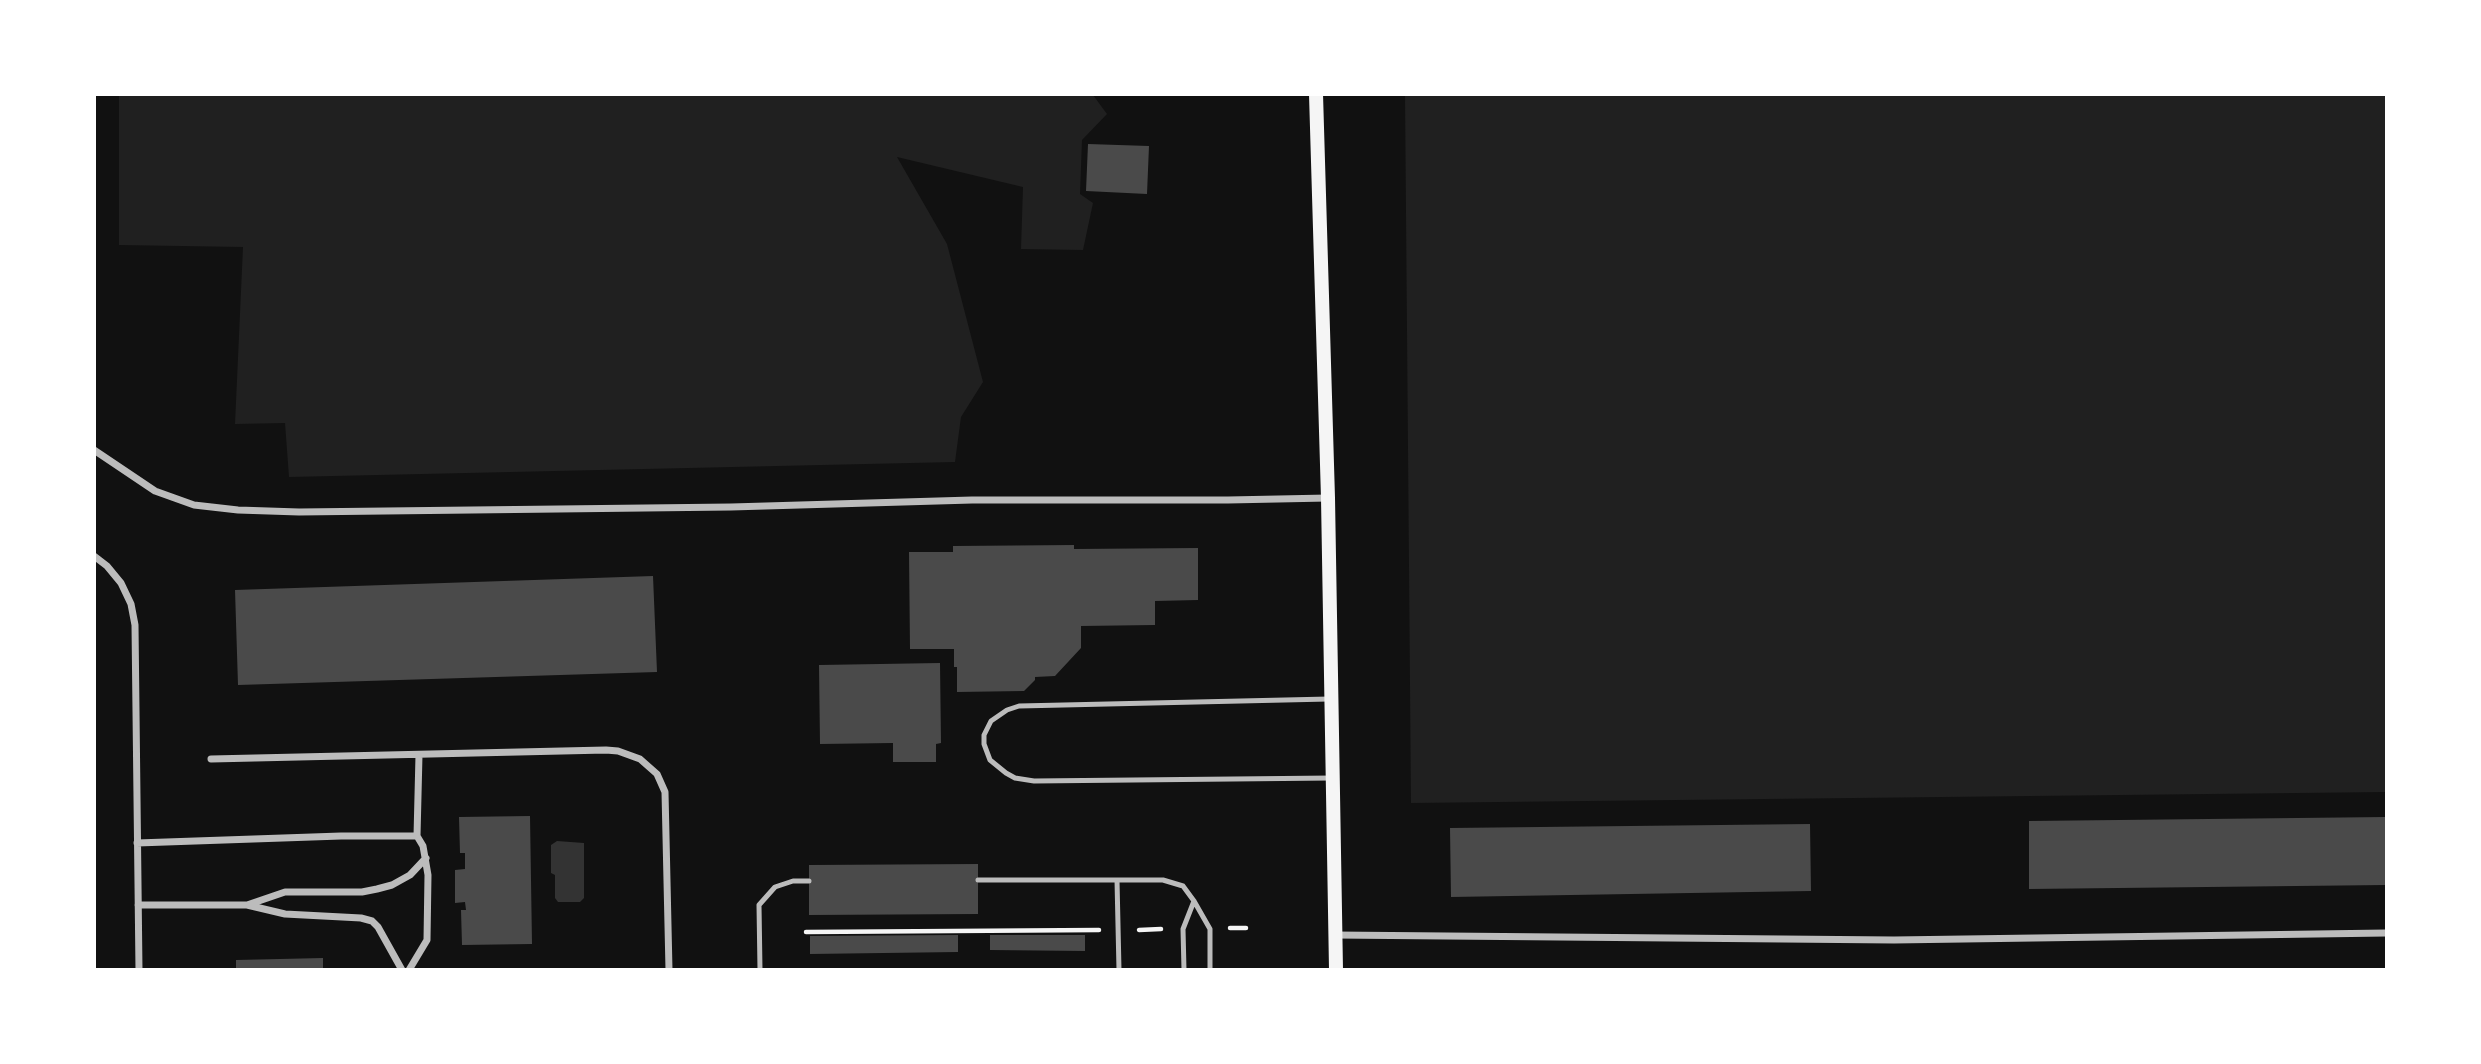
<!DOCTYPE html>
<html>
<head>
<meta charset="utf-8">
<style>
	body { margin:0 }
	#map { position:relative; width:2481px; height:1064px; overflow:hidden; background:#111; font-family:Poppins,sans-serif }
	canvas { display:block }
	.frame { position:absolute; inset:0; border:96px solid #fff; pointer-events:none }
</style>
</head>
<body>
<div id="map">
<canvas width="2481" height="1064"></canvas>
<div class="frame"></div>
</div>
<script>
const c = document.querySelector('canvas').getContext('2d');
c.lineJoin = 'round';
function paint(path, color) {
  c.fillStyle = color;
  c.fill(path, 'evenodd');
}
function toPath(rows) {
  const path = new Path2D();
  for (const r of rows) {
    path.moveTo(r[0], r[1]);
    for (let i = 2; i < r.length; i += 2) path.lineTo(r[i], r[i + 1]);
  }
  return path;
}
function strokePath(path, color, width, dash) {
  c.strokeStyle = color;
  c.lineWidth = width;
  c.lineCap = dash ? 'butt' : 'round';
  c.setLineDash(dash || []);
  c.stroke(path);
}
const green = toPath([
	[1093,95,1107,114,1082,140,1080,194,1093,203,1083,250,1021,249,1023,187,897,157,947,244,983,382,961,417,955,462,289,477,285,423,235,424,243,247,119,245,119,95],
	[1405,95,2386,95,2386,792,1411,803]
]);
const water = toPath([
	[557,841,584,843,584,898,580,902,558,902,555,898,555,875,551,873,551,845]
]);
const building = toPath([
	[1088,144,1149,146,1147,194,1086,191],
	[1074,545,1074,549,1198,548,1198,600,1155,601,1155,625,1081,626,1081,648,1055,676,1035,677,1035,680,1024,691,957,692,957,667,954,667,954,649,910,649,909,552,953,552,953,546],
	[653,576,657,672,238,685,235,590],
	[940,663,941,743,936,744,936,762,893,762,893,743,820,744,819,665],
	[530,816,532,944,462,945,461,910,466,910,465,902,455,903,455,870,465,869,465,853,460,853,459,817],
	[2386,817,2386,885,2029,889,2029,821],
	[1810,824,1811,891,1451,897,1450,828],
	[978,864,978,914,809,915,809,865],
	[958,935,958,952,810,954,810,936],
	[990,935,1085,935,1085,951,990,950],
	[323,958,323,970,236,970,236,960]
]);
const path = toPath([
	[1230,928,1246,928],
	[1139,930,1161,929],
	[806,932,1099,930]
]);
const service = toPath([
	[1329,699,1019,706,1007,710,991,721,984,735,984,744,990,760,1006,773,1015,778,1034,781,1332,778],
	[978,880,1163,880,1183,886,1194,901,1210,929,1210,970],
	[1117,880,1119,970],
	[760,970,759,905,775,887,793,881,809,881],
	[1184,970,1183,929,1194,901]
]);
const minor = toPath([
	[94,450,155,491,194,505,238,510,299,512,731,507,972,500,1228,500,1328,498],
	[94,556,107,566,121,583,131,604,135,625,139,970],
	[211,759,606,750,618,751,640,759,657,774,665,792,669,970],
	[417,836,419,755],
	[137,843,341,836,417,836,423,846,428,875,427,940,409,970],
	[138,905,247,905,285,914,361,918,372,921,378,927,402,970],
	[247,905,285,892,362,892,377,889,392,885,410,875,426,858],
	[1335,935,1894,940,2386,933]
]);
const secondary = toPath([
	[1316,94,1328,498,1336,970]
]);
paint(green, '#202020');
paint(water, '#333');
paint(building, '#4a4a4a');
strokePath(path, '#f5f5f5', 4.5);
strokePath(service, '#bcbcbc', 5);
strokePath(minor, '#bcbcbc', 7);
strokePath(secondary, '#f5f5f5', 14);
</script>
</body>
</html>
